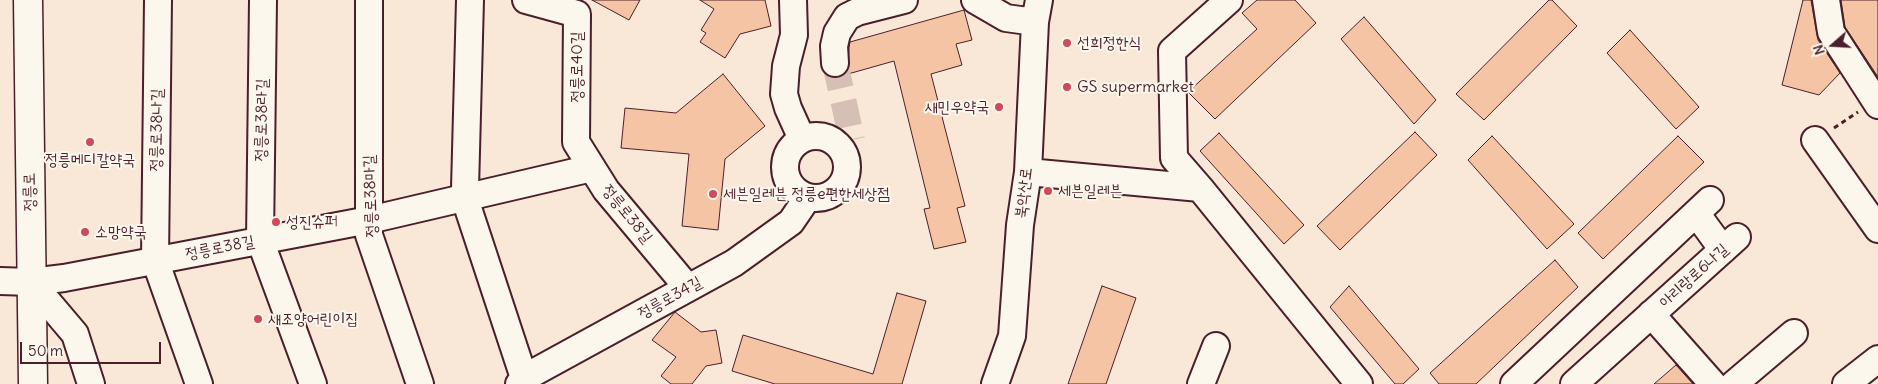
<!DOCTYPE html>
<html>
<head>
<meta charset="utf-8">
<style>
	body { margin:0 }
	#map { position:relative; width:1878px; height:384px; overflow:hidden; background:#f9e8d7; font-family:Delius,sans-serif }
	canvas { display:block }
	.north { position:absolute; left:1808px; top:20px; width:50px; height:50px; -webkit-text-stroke:4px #fbf7ec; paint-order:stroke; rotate:251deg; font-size:14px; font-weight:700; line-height:20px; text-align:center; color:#4a1f2b }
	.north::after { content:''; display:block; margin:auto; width:18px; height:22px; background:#4a1f2b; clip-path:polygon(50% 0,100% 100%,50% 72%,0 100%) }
	.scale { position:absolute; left:20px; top:342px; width:141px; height:22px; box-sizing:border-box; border:2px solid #4a1f2b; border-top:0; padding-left:6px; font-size:15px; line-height:18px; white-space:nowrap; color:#4a1f2b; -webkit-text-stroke:4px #fbf7ec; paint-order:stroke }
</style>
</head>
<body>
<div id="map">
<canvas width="1878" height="384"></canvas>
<div class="north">N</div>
<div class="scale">50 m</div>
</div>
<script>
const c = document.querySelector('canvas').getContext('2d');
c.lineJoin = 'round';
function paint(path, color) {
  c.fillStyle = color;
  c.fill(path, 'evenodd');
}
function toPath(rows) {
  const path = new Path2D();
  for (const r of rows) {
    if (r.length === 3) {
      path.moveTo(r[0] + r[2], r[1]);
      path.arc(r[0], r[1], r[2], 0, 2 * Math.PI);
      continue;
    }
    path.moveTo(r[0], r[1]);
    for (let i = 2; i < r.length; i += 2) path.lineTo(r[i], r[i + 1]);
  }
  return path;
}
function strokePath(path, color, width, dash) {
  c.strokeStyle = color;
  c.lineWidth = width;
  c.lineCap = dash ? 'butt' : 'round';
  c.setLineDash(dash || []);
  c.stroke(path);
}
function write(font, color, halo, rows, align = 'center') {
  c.font = font + ' Delius,"Poor Story",sans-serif';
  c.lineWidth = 4;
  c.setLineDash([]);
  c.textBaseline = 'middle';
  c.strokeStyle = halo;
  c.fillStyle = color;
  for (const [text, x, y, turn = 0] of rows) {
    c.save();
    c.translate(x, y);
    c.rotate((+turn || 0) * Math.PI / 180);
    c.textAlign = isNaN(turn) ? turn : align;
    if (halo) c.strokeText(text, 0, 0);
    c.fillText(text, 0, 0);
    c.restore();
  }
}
const building = toPath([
	[592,0,640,0,629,20,592,0],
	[700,0,765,0,771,26,740,34,725,58,700,42,706,33,701,30,714,9,700,0],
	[1257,0,1295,0,1316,23,1215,119,1188,92,1257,29,1242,13,1257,0],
	[1549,0,1552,0,1577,26,1484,120,1456,94,1549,0],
	[1803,0,1811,0,1818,40,1840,73,1819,95,1782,85,1803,0],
	[1841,0,1878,0,1878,77,1845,27,1841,0],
	[964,10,972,40,956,44,962,65,931,74,965,206,957,208,966,242,934,249,924,209,930,208,894,61,848,74,849,47,850,42,964,10],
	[1364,17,1436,100,1414,124,1341,39,1364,17],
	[1630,30,1699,107,1676,129,1607,53,1630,30],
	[723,74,765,126,725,159,718,230,682,226,689,154,621,148,625,108,676,113,723,74],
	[1415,132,1437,155,1340,250,1317,226,1415,132],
	[1219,133,1304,225,1284,244,1200,151,1219,133],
	[1492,136,1574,224,1547,249,1468,160,1492,136],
	[1678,136,1704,162,1603,259,1578,233,1678,136],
	[1555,260,1578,287,1476,384,1439,384,1430,373,1555,260],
	[1102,286,1136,298,1106,384,1068,384,1102,286],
	[1349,286,1419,369,1403,384,1395,384,1330,307,1349,286],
	[897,293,926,301,902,384,775,384,732,371,743,335,873,374,897,293],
	[675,312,701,332,716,330,722,363,706,366,692,384,671,384,661,376,676,357,652,340,675,312],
	[1676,365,1693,384,1654,384,1676,365]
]);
const minorTunnel = toPath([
	[835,63,852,140]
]);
const path = toPath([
	[1834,128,1858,112]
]);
const minor = toPath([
	[158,0,155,260,199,384],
	[263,0,260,240,313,384],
	[369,0,369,235,420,384],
	[470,0,465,189,469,211,524,378],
	[526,0,577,14,576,142,606,190,688,288],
	[793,0,794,35,786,66,784,94,788,108,802,139],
	[975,0,1006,18,1035,22],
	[1826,0,1831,32,1878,105],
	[835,63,834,46,837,33,847,17,857,12,904,0],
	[816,167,31],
	[1815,140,1878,229],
	[1028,172,1200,188,1359,384],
	[1200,188,1174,158,1172,51,1229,0],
	[1696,213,1723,250],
	[0,281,31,282,64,278,369,220,592,168],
	[31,282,75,334,91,384],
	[1651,314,1713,384],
	[519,384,524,378,734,263,791,222,808,197],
	[995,384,1012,336,1020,225,1028,172,1035,22,1039,0],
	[1201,384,1216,346],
	[1514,384,1710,200],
	[1574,384,1737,237],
	[1734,384,1794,333],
	[1846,384,1878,359]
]);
const major = toPath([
	[28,0,33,384]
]);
const markers = [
	[1067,43,5,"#d1495b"],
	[1067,87,5,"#d1495b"],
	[999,107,5,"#d1495b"],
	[90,142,5,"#d1495b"],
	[1048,191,5,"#d1495b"],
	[713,194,5,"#d1495b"],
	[276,222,5,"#d1495b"],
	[85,232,5,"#d1495b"],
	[258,319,5,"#d1495b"]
];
const poiNames = [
	["선희정한식",1077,43],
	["GS supermarket",1077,87],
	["새민우약국",989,107,"right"],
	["정릉메디칼약국",90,160,"center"],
	["세븐일레븐",1058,191],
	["세븐일레븐 정릉e편한세상점",723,194],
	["성진슈퍼",286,222],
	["소망약국",95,232],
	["새조양어린이집",268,319]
];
const streetNames = [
	["정릉로40길",577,67,-90],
	["정릉로38라길",262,120,-89],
	["정릉로38나길",157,130,-89],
	["정릉로",30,192,-91],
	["북악산로",1024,193,-83],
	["정릉로38마길",371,196,-92],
	["정릉로38길",627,214,51],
	["정릉로38길",220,248,-11],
	["아리랑로6나길",1694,276,-42],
	["정릉로34길",670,298,-29]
];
paint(building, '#f5c4a5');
strokePath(building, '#4a1f2b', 1);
strokePath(minorTunnel, '#d6c0b5', 26, [26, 13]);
strokePath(minor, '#4a1f2b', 30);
strokePath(major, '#4a1f2b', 31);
strokePath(path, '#4a1f2b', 3, [5, 4]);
strokePath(minor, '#fbf7ec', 26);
strokePath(major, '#fbf7ec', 28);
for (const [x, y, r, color] of markers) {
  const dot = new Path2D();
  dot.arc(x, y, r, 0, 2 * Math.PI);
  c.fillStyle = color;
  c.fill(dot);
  strokePath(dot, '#fbf7ec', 2);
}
write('16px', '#4a1f2b', '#fbf7ec', poiNames, 'left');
write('16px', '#4a1f2b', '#fbf7ec', streetNames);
</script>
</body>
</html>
